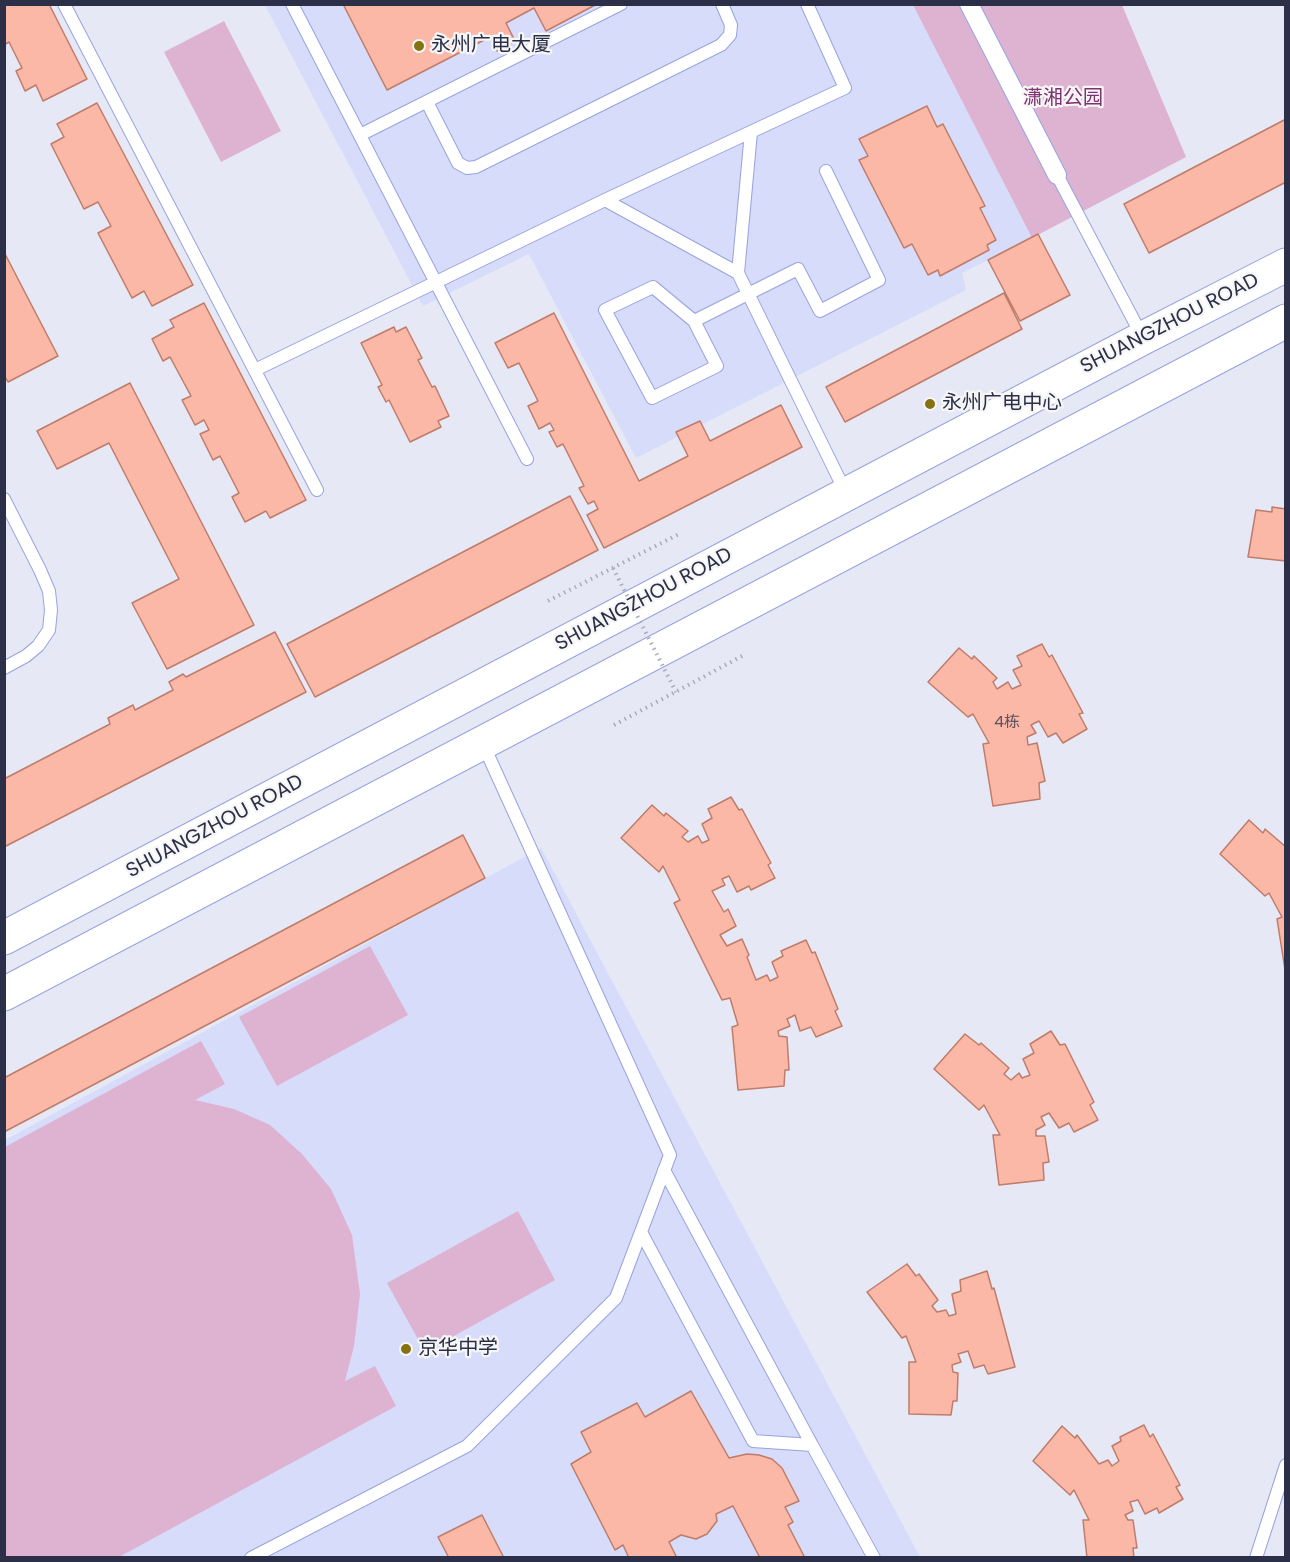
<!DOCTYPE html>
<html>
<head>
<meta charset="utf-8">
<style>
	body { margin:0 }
	#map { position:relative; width:1290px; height:1562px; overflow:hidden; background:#e6e8f5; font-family:Poppins,sans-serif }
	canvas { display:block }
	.frame { position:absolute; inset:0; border:6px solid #2b2f47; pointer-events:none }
</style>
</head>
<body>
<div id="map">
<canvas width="1290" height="1562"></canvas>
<div class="frame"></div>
</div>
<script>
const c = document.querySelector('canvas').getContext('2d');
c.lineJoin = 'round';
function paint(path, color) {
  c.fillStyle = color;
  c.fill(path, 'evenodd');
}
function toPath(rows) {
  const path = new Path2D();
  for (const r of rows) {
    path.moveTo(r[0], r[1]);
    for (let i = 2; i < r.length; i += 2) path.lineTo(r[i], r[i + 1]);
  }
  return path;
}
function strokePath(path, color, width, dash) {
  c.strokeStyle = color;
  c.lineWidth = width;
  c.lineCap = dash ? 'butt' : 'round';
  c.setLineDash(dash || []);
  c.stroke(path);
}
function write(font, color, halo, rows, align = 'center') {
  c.font = font + ' Poppins,"Noto Sans SC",sans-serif';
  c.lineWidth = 4.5;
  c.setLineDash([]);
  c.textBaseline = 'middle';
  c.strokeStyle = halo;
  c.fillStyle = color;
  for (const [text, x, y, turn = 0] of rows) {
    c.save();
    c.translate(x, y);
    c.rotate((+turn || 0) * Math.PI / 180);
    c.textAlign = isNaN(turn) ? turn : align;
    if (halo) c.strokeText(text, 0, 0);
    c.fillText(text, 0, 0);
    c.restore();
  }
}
const built = toPath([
	[265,5,913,5,1032,238,962,273,966,290,636,458,529,254,423,306],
	[541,848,920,1557,5,1558,5,1140]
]);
const green = toPath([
	[913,5,1122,5,1186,157,1032,238],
	[224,21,281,131,221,162,164,52],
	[370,946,408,1015,277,1086,239,1017],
	[201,1041,225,1084,195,1100,234,1109,270,1125,302,1154,331,1189,352,1235,360,1294,354,1346,345,1381,375,1366,396,1406,119,1557,5,1557,5,1147],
	[518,1211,555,1280,425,1352,387,1283]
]);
const building = toPath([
	[4,4,49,4,87,79,43,101,36,85,25,91,16,71,22,68,9,42,4,45,4,4],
	[343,4,597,4,546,31,534,8,506,23,515,41,497,51,490,37,387,90,343,4],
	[97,103,193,285,152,306,144,291,132,298,98,233,111,226,98,202,84,209,51,144,64,137,57,124,97,103],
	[927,106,937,127,943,124,985,206,980,208,996,240,987,245,989,250,940,276,938,270,928,275,912,244,904,248,859,160,868,156,859,139,927,106],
	[1286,119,1286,182,1149,253,1124,204,1286,119],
	[1038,234,1070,295,1020,321,988,260,1038,234],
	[4,252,58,356,8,382,4,375,4,252],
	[1004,293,1022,329,845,422,826,387,1004,293],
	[204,303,306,500,270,518,266,511,245,522,232,497,239,493,220,456,213,460,200,434,209,430,204,420,195,425,182,400,191,396,170,357,163,361,152,339,174,327,170,320,204,303],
	[554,313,639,481,688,456,676,432,700,421,710,441,781,405,802,447,604,548,587,515,598,509,594,501,588,504,579,488,584,486,563,444,557,447,549,432,554,430,550,423,539,429,528,406,538,401,519,363,508,368,495,343,554,313],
	[394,327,396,332,406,327,422,358,418,360,432,387,435,386,449,416,438,421,441,427,410,442,389,400,386,402,378,387,382,385,361,343,394,327],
	[130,383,254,625,167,669,132,603,179,579,109,443,57,469,37,431,130,383],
	[570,496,598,550,315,697,287,644,570,496],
	[1272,507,1286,509,1286,561,1248,557,1256,510,1272,512,1272,507],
	[275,632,306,692,4,847,4,779,110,724,108,718,133,705,135,710,173,690,169,682,183,674,186,677,275,632],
	[1042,644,1049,657,1052,655,1083,713,1079,714,1087,729,1063,743,1056,733,1048,737,1039,721,1031,725,1036,733,1027,737,1028,745,1037,743,1045,781,1039,783,1040,799,993,806,983,744,989,743,973,714,968,717,928,682,959,648,972,659,974,656,997,678,993,682,997,689,1008,682,1012,689,1021,685,1013,670,1022,666,1017,656,1042,644],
	[731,797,739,810,742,809,771,863,768,865,775,878,751,890,749,886,737,892,729,876,722,879,725,885,712,891,724,912,728,909,736,926,720,935,727,946,742,939,749,955,747,957,756,980,767,975,770,981,778,977,772,962,783,956,781,951,806,940,812,953,815,952,838,1009,835,1011,842,1026,816,1037,811,1027,800,1031,795,1015,787,1019,790,1026,778,1031,779,1036,787,1037,789,1070,785,1070,784,1086,738,1090,732,1027,738,1025,730,998,722,1000,674,903,680,900,663,866,659,872,621,838,652,805,664,816,666,813,688,831,682,837,688,842,698,836,702,843,709,840,702,824,712,818,708,809,731,797],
	[1249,820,1263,833,1265,829,1286,847,1286,976,1277,919,1282,917,1269,893,1265,896,1220,854,1249,820],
	[463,835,485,878,4,1132,4,1078,463,835],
	[1051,1031,1060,1045,1065,1044,1094,1102,1090,1105,1098,1120,1074,1132,1069,1123,1059,1128,1049,1113,1041,1117,1045,1125,1036,1130,1036,1136,1045,1136,1049,1162,1043,1163,1044,1180,999,1185,993,1135,1000,1135,984,1105,979,1110,934,1069,965,1034,979,1045,981,1043,1009,1068,1004,1074,1011,1080,1019,1073,1022,1078,1030,1075,1023,1059,1034,1053,1030,1044,1051,1031],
	[907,1264,916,1276,919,1274,938,1300,932,1306,937,1312,946,1310,949,1316,956,1314,952,1294,961,1291,960,1280,987,1271,992,1289,994,1288,1015,1367,988,1374,984,1365,974,1368,968,1351,958,1354,961,1362,952,1365,953,1372,958,1373,957,1401,953,1401,951,1415,909,1414,909,1362,916,1362,906,1336,902,1338,867,1292,907,1264],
	[691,1391,729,1458,747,1454,759,1455,772,1459,782,1468,799,1501,785,1507,793,1522,788,1525,805,1558,760,1558,733,1506,716,1514,717,1521,707,1534,696,1539,681,1535,669,1542,677,1558,629,1558,623,1545,615,1550,571,1464,591,1452,581,1432,637,1403,645,1417,691,1391],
	[1144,1425,1150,1437,1153,1434,1180,1485,1176,1487,1183,1499,1159,1513,1157,1508,1145,1514,1138,1500,1130,1502,1133,1511,1125,1515,1128,1520,1133,1520,1137,1548,1133,1548,1134,1558,1087,1558,1083,1520,1089,1520,1074,1490,1070,1495,1033,1461,1062,1426,1075,1438,1077,1435,1099,1464,1108,1460,1112,1466,1119,1461,1112,1446,1121,1441,1120,1437,1144,1425],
	[482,1515,504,1558,449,1558,438,1537,482,1515]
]);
const path = toPath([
	[548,601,679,534],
	[614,725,744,655]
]);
const service = toPath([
	[64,4,317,490],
	[292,4,527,459],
	[427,102,458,163,467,168,476,167,721,45,730,35,731,25,722,4],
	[360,135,621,4],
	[1057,175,1142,336],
	[605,200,738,273,846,493],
	[738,273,751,132],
	[694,321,653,287,605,310,652,398,717,366,694,321,798,269,820,311,879,280,826,171],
	[255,370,605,200,845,88,807,4],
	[4,499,40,570,49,591,51,610,49,630,38,646,26,656,4,668],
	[641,1232,753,1441,812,1445,664,1170],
	[812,1445,874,1558],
	[251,1558,467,1446,616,1298,670,1155,483,744],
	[1256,1558,1286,1465]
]);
const pedestrian = toPath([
	[969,4,1057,175]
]);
const secondary = toPath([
	[4,938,1143,338,1286,265],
	[4,994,1286,321]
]);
const pathBridge = toPath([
	[613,568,676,692]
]);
const markers = [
	[419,46,6,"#857212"],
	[930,404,6,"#857212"],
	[406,1349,6,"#857212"]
];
const numberNames = [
	["4栋",1007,723]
];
const poiNames = [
	["永州广电大厦",431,46],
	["永州广电中心",942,404],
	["京华中学",418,1349]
];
const parkNames = [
	["潇湘公园",1063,99]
];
const streetNames = [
	["SHUANGZHOU ROAD",1170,324,-27],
	["SHUANGZHOU ROAD",644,600,-28],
	["SHUANGZHOU ROAD",215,827,-28]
];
paint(built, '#d6dcf9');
paint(green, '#deb3d2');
paint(building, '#fbb8a6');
strokePath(building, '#bf7c6a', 1.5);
strokePath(service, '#98a3df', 14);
strokePath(pedestrian, '#98a3df', 20);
strokePath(secondary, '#98a3df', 35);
strokePath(path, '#a8abbb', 4, [1.5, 4.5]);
strokePath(service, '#fff', 12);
strokePath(pedestrian, '#fff', 18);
strokePath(secondary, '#fff', 33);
strokePath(pathBridge, '#a8abbb', 4, [1.5, 4.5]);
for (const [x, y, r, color] of markers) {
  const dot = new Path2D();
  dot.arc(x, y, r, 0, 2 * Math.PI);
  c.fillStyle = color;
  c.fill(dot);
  strokePath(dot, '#f6f6f6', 2);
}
write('16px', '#5f515f', null, numberNames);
write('20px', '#2b2f47', '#f6f6f6', poiNames, 'left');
write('20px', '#7f3170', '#f6f6f6', parkNames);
write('20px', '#2b2f47', '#f6f6f6', streetNames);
</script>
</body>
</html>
